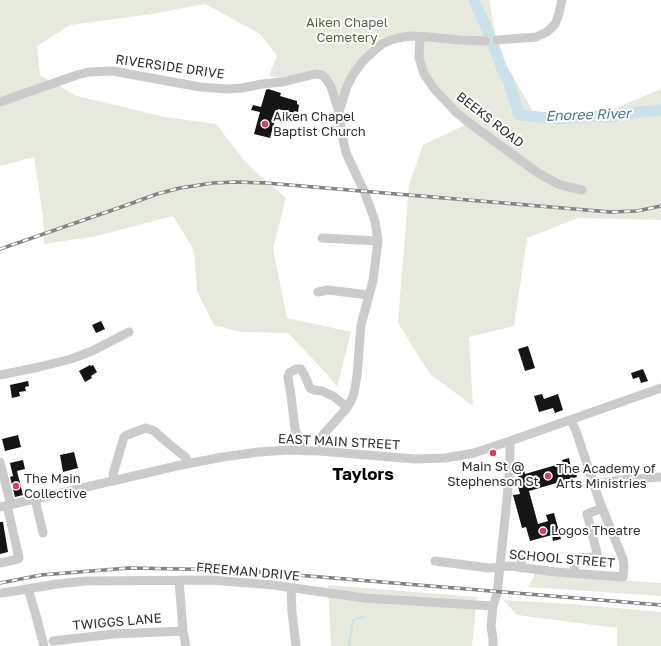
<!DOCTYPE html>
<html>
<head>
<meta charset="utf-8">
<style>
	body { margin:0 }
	canvas { display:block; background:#fff }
</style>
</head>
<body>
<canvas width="661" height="646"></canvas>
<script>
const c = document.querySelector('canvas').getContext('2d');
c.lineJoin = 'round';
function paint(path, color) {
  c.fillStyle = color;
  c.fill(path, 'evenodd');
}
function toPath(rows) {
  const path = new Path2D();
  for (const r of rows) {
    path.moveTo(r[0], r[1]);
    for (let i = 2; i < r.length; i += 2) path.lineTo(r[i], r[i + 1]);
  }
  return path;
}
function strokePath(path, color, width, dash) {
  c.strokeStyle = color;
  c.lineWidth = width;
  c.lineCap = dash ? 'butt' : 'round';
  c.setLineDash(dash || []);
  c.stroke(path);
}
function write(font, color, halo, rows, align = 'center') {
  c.font = font + ' "Golos Text",sans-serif';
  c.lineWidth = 4;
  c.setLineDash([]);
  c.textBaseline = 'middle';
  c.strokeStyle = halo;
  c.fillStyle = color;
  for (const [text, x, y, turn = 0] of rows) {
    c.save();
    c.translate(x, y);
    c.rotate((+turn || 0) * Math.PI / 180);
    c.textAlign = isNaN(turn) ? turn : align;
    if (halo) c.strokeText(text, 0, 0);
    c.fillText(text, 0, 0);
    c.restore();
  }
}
const green = toPath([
	[0,0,489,0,498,50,535,115,604,113,661,89,661,220,578,218,527,238,514,326,469,337,473,406,430,374,398,323,409,185,423,145,469,123,430,80,415,33,381,41,339,102,325,74,288,79,269,76,277,56,260,34,205,4,152,14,70,25,37,46,40,75,77,96,165,117,216,124,248,165,286,198,273,249,287,318,351,332,337,387,326,373,288,333,240,332,214,325,197,291,194,250,173,216,97,236,44,244,43,216,34,157,0,166],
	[535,574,661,583,661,596,528,587],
	[328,585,477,597,472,646,331,646],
	[503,600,571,604,661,612,661,646,617,646,617,628,517,615]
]);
const stream = toPath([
	[349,646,353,620,365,616]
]);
const river = toPath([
	[474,0,492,41,503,72,508,79,519,115,559,119,588,116,609,117,623,114,661,110]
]);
const building = toPath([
	[268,89,281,93,280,96,297,101,297,104,299,105,298,112,294,111,294,113,278,109,270,138,254,134,260,112,251,110,253,105,261,107,266,90],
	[101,321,105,329,96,333,92,325],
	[528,346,535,368,525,371,518,349],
	[90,365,91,366,93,365,97,372,91,376,92,378,85,382,79,371],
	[643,369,648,381,641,383,639,377,633,379,631,373],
	[28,381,29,386,25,387,26,391,19,392,20,396,12,398,10,385],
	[542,394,544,399,558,394,563,410,555,413,553,408,539,412,534,396],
	[18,435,21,447,5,451,2,439],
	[74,452,78,468,63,472,60,455],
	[569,458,571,468,574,467,577,477,529,491,538,524,548,521,546,515,554,513,561,539,553,541,552,535,530,541,526,527,522,528,513,495,520,494,517,482,520,481,517,472,524,470,525,474,563,463,562,460],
	[23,460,25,469,17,471,23,495,15,497,10,477,13,476,10,463],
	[0,522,3,522,8,552,0,554]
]);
const minor = toPath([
	[420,37,419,58,424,74,435,90,457,113,468,122,538,173,558,184,569,187,582,190],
	[497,40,536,37,547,32,555,24,558,17,562,0],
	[0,102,77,75,89,72,113,71,200,87,227,89,242,88,262,84,283,82,315,74,322,75,327,80,331,87,339,112],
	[322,238,378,241],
	[318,292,328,290,369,295],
	[0,375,39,367,71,359,92,351,129,332],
	[305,451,295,429,291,395,289,384,288,377,289,373,296,369,301,369,304,374,310,388,314,390,322,391,333,396,347,407],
	[319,451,319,443,322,436,346,409,351,401,354,393,357,376,361,325,373,281,378,241,375,221,364,191,346,153,342,135,339,112,347,86,354,73,363,61,376,49,382,44,391,40,398,38,411,36,428,37,460,40,485,41],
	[0,462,11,505],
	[114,480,113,474,124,437,127,435,146,428,154,431,169,444,184,456,186,458,188,464],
	[594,484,620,480,661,477],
	[35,499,43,533],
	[0,507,181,465,223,457,259,452,288,450,319,451,415,459,445,458,474,453,510,441,661,388],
	[435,561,489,568,510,566,556,572,623,577,624,566,623,559,599,500,576,431,571,420],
	[0,563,18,559,19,558,7,505],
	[521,568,522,554],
	[575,573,574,558,598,557,587,514,602,508],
	[179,580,183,631,186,646],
	[291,588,292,612,296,646],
	[28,589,35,612,44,646],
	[0,593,15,591,57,584,86,581,211,580,273,585,364,598,493,606],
	[53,641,114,634,183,631],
	[493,646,493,639,491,626,493,606,497,594,506,509,510,465,510,441]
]);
const rail = toPath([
	[0,249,127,205,157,194,180,188,213,183,236,182,266,183,610,212,637,211,661,206],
	[0,583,41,575,129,568,236,570,661,605]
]);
const markers = [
	[265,124,4,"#d63f61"],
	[493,453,4,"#d63f61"],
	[548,476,4,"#d63f61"],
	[16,486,4,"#d63f61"],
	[543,531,4,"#d63f61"]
];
const parkNames = [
	["Aiken Chapel",347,23],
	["Cemetery",347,38]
];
const streetNames = [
	["RIVERSIDE DRIVE",170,67,8],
	["BEEKS ROAD",490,120,38],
	["EAST MAIN STREET",339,442,3],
	["SCHOOL STREET",562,559,5],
	["FREEMAN DRIVE",248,572,5],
	["TWIGGS LANE",117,622,-5]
];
const poiNames = [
	["Aiken Chapel",273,117],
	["Baptist Church",273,132],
	["Main St @",493,467,"center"],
	["Stephenson St",493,482,"center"],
	["The Academy of",556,469],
	["Arts Ministries",556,484],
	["The Main",24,479],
	["Collective",24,494],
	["Logos Theatre",551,531]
];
const waterNames = [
	["Enoree River",588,115,-2]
];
const districtNames = [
	["Taylors",363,475]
];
paint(green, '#e6eadd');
strokePath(stream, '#cbe1e9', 2);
strokePath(river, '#cbe1e9', 11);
paint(building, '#151515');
strokePath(minor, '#cbcbcb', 9);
strokePath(rail, '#838383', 3.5);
strokePath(rail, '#fff', 2, [6]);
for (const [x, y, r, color] of markers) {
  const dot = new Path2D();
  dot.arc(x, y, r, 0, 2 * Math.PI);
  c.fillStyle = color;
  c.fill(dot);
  strokePath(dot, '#fff', 1.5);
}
write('13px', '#57663f', '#fff', parkNames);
write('13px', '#2e2e2e', '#fff', streetNames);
write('13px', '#2e2e2e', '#fff', poiNames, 'left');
write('italic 14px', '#437989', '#fff', waterNames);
write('bold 17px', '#000', '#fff', districtNames);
</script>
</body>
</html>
